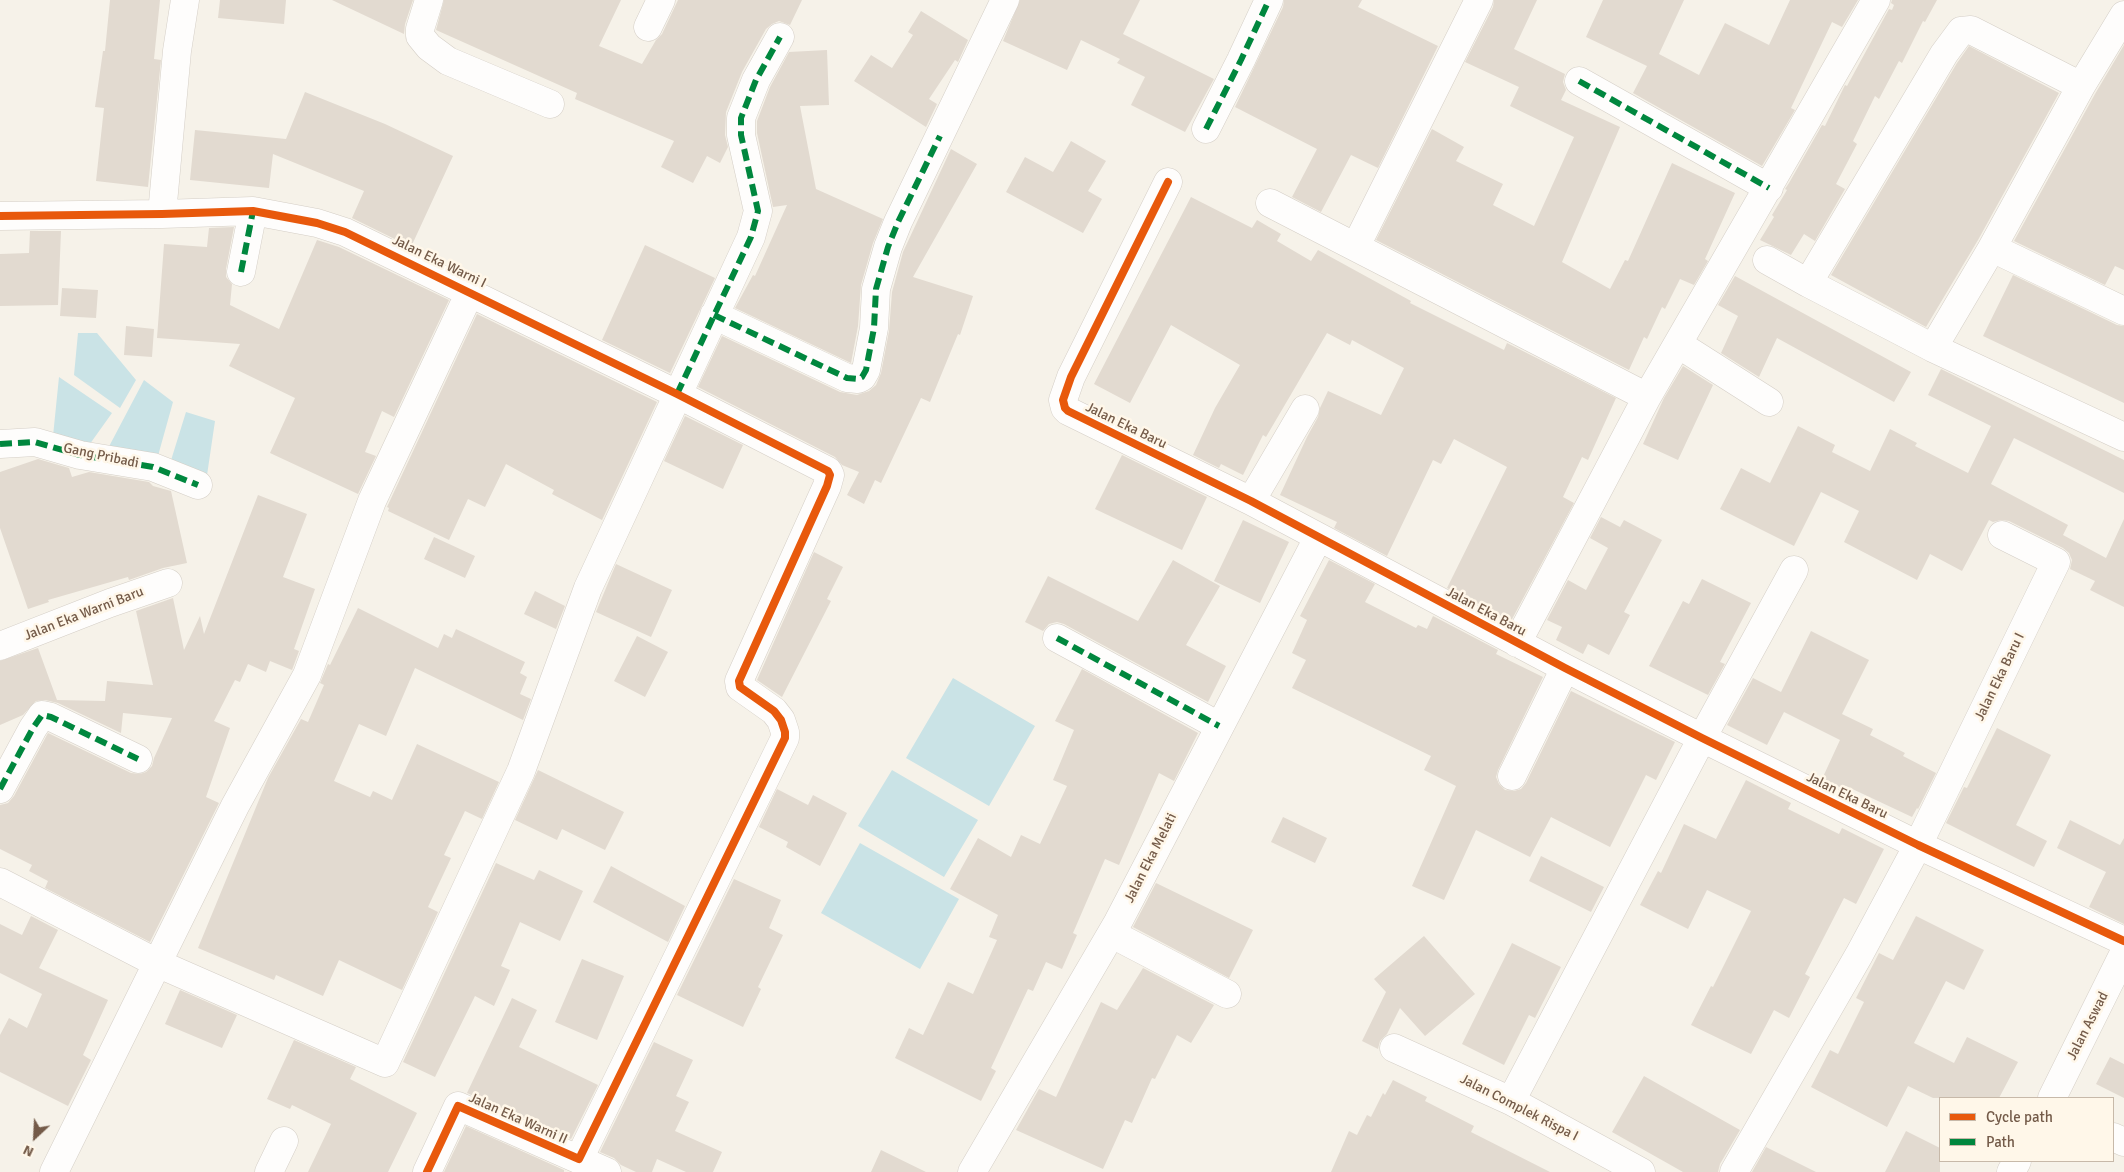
<!DOCTYPE html>
<html>
<head>
<meta charset="utf-8">
<style>
	body { margin:0 }
	#map { position:relative; width:2124px; height:1172px; overflow:hidden; background:#f6f2e9; font-family:Signika,sans-serif }
	canvas { display:block }
	.legend { position:absolute; left:1939px; top:1097px; width:175px; height:65px; box-sizing:border-box; background:#fff7e9; border:1px solid #c7b9a9; margin:0; padding:6px 9px; list-style:none; font-size:15px; color:#745b49 }
	.legend li { display:flex; align-items:center; gap:10px; height:25px }
	.legend b { width:25px; border:1px solid #c7b9a9 }
	.north { position:absolute; left:10px; top:1112px; width:50px; height:50px; -webkit-text-stroke:4px #fff7e9; paint-order:stroke; rotate:205deg; font-size:14px; font-weight:700; line-height:20px; text-align:center; color:#745b49 }
	.north::after { content:''; display:block; margin:auto; width:18px; height:22px; background:#745b49; clip-path:polygon(50% 0,100% 100%,50% 72%,0 100%) }
</style>
</head>
<body>
<div id="map">
<canvas width="2124" height="1172"></canvas>
<ul class="legend">
<li><b style="height:6px;background:#e8590c"></b>Cycle path</li>
<li><b style="height:6px;background:#00873e"></b>Path</li>
</ul>
<div class="north">N</div>
</div>
<script>
const c = document.querySelector('canvas').getContext('2d');
c.lineJoin = 'round';
function paint(path, color) {
  c.fillStyle = color;
  c.fill(path, 'evenodd');
}
function toPath(rows) {
  const path = new Path2D();
  for (const r of rows) {
    path.moveTo(r[0], r[1]);
    for (let i = 2; i < r.length; i += 2) path.lineTo(r[i], r[i + 1]);
  }
  return path;
}
function strokePath(path, color, width, dash) {
  c.strokeStyle = color;
  c.lineWidth = width;
  c.lineCap = dash ? 'butt' : 'round';
  c.setLineDash(dash || []);
  c.stroke(path);
}
function write(font, color, halo, rows, align = 'center') {
  c.font = font + ' Signika,sans-serif';
  c.lineWidth = 5;
  c.setLineDash([]);
  c.textBaseline = 'middle';
  c.strokeStyle = halo;
  c.fillStyle = color;
  for (const [text, x, y, turn = 0] of rows) {
    c.save();
    c.translate(x, y);
    c.rotate((+turn || 0) * Math.PI / 180);
    c.textAlign = isNaN(turn) ? turn : align;
    if (halo) c.strokeText(text, 0, 0);
    c.fillText(text, 0, 0);
    c.restore();
  }
}
const water = toPath([
	[78,333,97,333,136,380,120,408,74,375],
	[59,377,112,413,82,455,53,436],
	[144,380,173,402,156,463,104,456],
	[186,412,215,421,206,482,168,470],
	[953,678,1035,726,989,806,906,758],
	[892,770,978,820,944,877,858,826],
	[860,843,959,899,920,969,821,913]
]);
const building = toPath([
	[110,0,160,0,154,59,161,60,148,187,96,181,104,108,95,107,103,51,105,51],
	[220,0,286,0,284,24,218,18],
	[332,0,413,0,405,24,404,34],
	[444,0,621,0,599,46,642,64,656,40,662,34,678,0,802,0,790,25,779,21,772,24,766,29,742,72,726,112,725,135,728,147,720,163,707,156,693,183,661,167,674,141,575,99,577,93,436,30],
	[1020,0,1140,0,1123,34,1214,79,1185,132,1131,105,1145,77,1117,63,1120,59,1081,40,1067,70,1003,41],
	[1284,0,1362,0,1358,7,1438,46,1378,168,1351,155,1321,212,1292,197,1317,149,1235,107,1283,7],
	[1494,0,1537,0,1514,49,1565,74,1563,82,1566,90,1561,100,1620,127,1562,262,1610,289,1625,260,1628,261,1672,163,1735,193,1705,259,1708,261,1694,285,1680,279,1665,309,1662,307,1647,339,1644,337,1629,370,1376,240,1432,129,1464,147,1456,161,1503,184,1493,205,1534,226,1574,137,1510,106,1519,87,1465,62,1493,7],
	[1603,0,1684,0,1659,54,1699,75,1725,23,1769,45,1790,0,1858,0,1842,27,1832,22,1791,108,1795,110,1762,166,1633,93,1647,66,1586,37],
	[1892,0,1937,0,1925,22,1923,21,1902,63,1899,61,1879,99,1875,96,1853,141,1857,144,1836,184,1845,189,1815,241,1804,234,1791,255,1760,240,1774,217,1772,215,1787,190,1785,189,1789,183,1822,125,1825,126,1845,85,1847,86,1889,9,1892,10,1894,5,1891,3],
	[921,11,968,40,958,62,955,60,929,99,937,104,926,127,854,81,871,55,892,68,913,35,908,32],
	[2124,45,2124,270,2115,266,2105,285,2014,241,2095,94],
	[1969,46,2059,93,1978,240,1926,327,1831,275,1957,63],
	[827,50,829,105,800,106,816,189,883,219,873,243,861,285,858,326,851,363,735,308,753,275,755,276,787,205,773,207,757,133,757,121,770,87,789,52],
	[305,92,385,124,453,156,411,247,352,218,364,191,273,154,269,188,190,180,195,130,286,139],
	[1071,141,1106,161,1088,191,1102,199,1083,233,1006,192,1025,157,1053,172],
	[951,149,977,164,913,277,973,296,960,335,958,334,930,402,921,398,881,483,875,480,864,504,847,495,859,472,842,465,835,457,698,387,722,336,840,392,857,395,869,391,876,385,881,373,889,331,892,292,903,252],
	[1191,197,1252,228,1257,220,1281,234,1277,241,1311,261,1318,250,1411,301,1410,303,1504,350,1507,343,1616,398,1588,460,1582,457,1563,497,1574,503,1511,621,1447,588,1507,467,1454,439,1441,464,1433,460,1387,556,1334,528,1337,522,1280,495,1307,437,1318,417,1320,408,1328,391,1381,415,1404,368,1352,340,1350,345,1327,333,1266,437,1263,435,1243,475,1221,464,1219,468,1193,455,1215,408,1240,365,1171,325,1130,403,1094,384],
	[234,227,226,269,226,277,232,284,230,305,279,329,317,240,339,247,449,300,394,417,382,411,365,452,376,456,358,494,270,453,295,398,229,366,240,344,157,338,164,244,207,247,209,228],
	[30,231,61,231,58,305,0,306,0,254,29,253],
	[645,245,715,278,670,373,602,340],
	[2013,275,2117,325,2124,326,2124,403,1983,336],
	[1735,276,1911,372,1894,402,1777,338,1759,377,1721,353,1738,316,1718,305],
	[62,288,98,290,96,318,60,316],
	[477,314,657,402,602,520,552,494,554,490,506,464,485,507,468,499,449,540,388,511,389,508,387,507],
	[126,326,154,329,152,357,124,355],
	[1683,366,1713,385,1678,460,1643,444,1664,398],
	[1941,369,2124,460,2124,493,2014,438,1991,484,2068,525,2063,535,2106,558,2124,519,2124,607,2090,590,2095,581,2070,569,2072,560,2069,553,2063,548,2009,521,2001,520,1993,522,1989,520,1962,571,1930,554,1917,580,1844,542,1859,511,1821,492,1794,546,1720,509,1741,468,1770,483,1798,426,1835,445,1832,452,1870,471,1890,429,1917,443,1915,446,1968,473,1991,426,1928,395],
	[685,416,743,445,723,489,664,461],
	[1122,455,1207,497,1182,550,1095,509],
	[38,459,69,468,72,477,89,472,149,482,153,486,171,491,187,563,163,568,129,580,128,577,48,600,49,602,28,609,0,528,0,472],
	[258,495,307,514,283,577,315,589,294,649,299,651,292,670,270,661,266,672,248,664,240,682,235,680,214,721,230,728,206,797,219,803,150,942,45,888,48,881,29,871,32,865,0,849,0,805,8,803,14,796,48,733,131,773,140,774,146,772,152,766,154,758,172,718,123,713,121,733,58,703,45,700,36,701,23,715,0,725,0,661,38,648,57,700,105,701,107,681,153,685,136,611,173,598,184,650,200,616,204,634],
	[1601,517,1620,527,1624,520,1662,540,1624,612,1630,615,1609,655,1588,644,1583,654,1556,640,1562,627,1547,620,1568,580,1586,590,1608,548,1590,538],
	[1243,520,1289,542,1260,603,1214,581],
	[434,537,475,556,465,578,424,559],
	[814,552,843,567,827,599,831,601,782,697,757,680],
	[1173,560,1220,586,1186,645,1226,666,1208,702,1064,624,1057,622,1049,624,1043,631,1025,622,1048,576,1138,621],
	[1329,560,1375,584,1365,602,1416,628,1418,625,1427,629,1433,616,1498,650,1496,654,1543,677,1498,770,1496,777,1499,784,1505,790,1514,791,1521,789,1526,783,1571,691,1675,742,1656,780,1646,775,1610,847,1551,817,1530,857,1476,830,1444,900,1412,886,1456,786,1424,770,1431,756,1292,688,1306,660,1292,653,1307,620,1300,616],
	[616,564,672,590,651,637,596,612],
	[1702,579,1751,603,1720,662,1725,664,1708,695,1649,666,1683,601,1689,604],
	[535,591,565,606,556,629,524,614],
	[358,608,438,648,444,634,452,638,456,629,525,662,520,673,527,677,520,694,531,699,523,720,415,668,386,736,359,724,334,781,370,797,373,791,392,800,417,744,499,782,482,819,465,811,444,855,451,858,428,907,438,912,402,990,339,960,323,996,276,975,274,980,198,948,268,778,301,719,308,722,324,685,320,683,328,664,330,665],
	[1811,631,1869,660,1842,714,1873,729,1870,735,1905,753,1903,756,1936,773,1918,809,1917,808,1912,817,1846,786,1844,789,1822,779,1840,740,1784,712,1767,745,1727,725,1753,678,1781,692],
	[637,636,668,652,645,697,614,681],
	[1082,669,1198,733,1174,781,1159,773,1119,865,1105,859,1073,933,1077,935,1062,969,1046,962,1033,991,1028,989,991,1068,996,1071,981,1101,895,1058,909,1028,923,1035,948,982,973,994,997,940,989,937,998,915,950,889,978,838,1011,857,1021,835,1040,844,1067,786,1053,780,1074,730,1055,721],
	[1997,728,2051,755,2016,825,2047,841,2034,867,1946,823,1964,787,1967,788],
	[538,770,624,812,605,850,562,829,557,840,515,820],
	[1746,780,1791,803,1788,809,1839,834,1842,828,1884,849,1856,904,1844,898,1805,974,1810,977,1789,1018,1774,1010,1751,1054,1691,1025,1711,986,1713,987,1751,911,1707,890,1688,929,1640,905,1658,871,1661,873,1684,824,1716,839],
	[777,789,808,805,813,795,847,813,820,866,786,847,788,842,759,827],
	[1283,817,1327,838,1315,863,1271,842],
	[2070,820,2120,845,2124,838,2124,924,2089,907,2106,872,2057,848],
	[1541,856,1604,887,1591,912,1529,881],
	[496,863,534,880,539,870,583,891,560,941,520,922,501,966,510,970,494,1006,475,996,435,1077,403,1062],
	[611,866,685,906,668,942,593,902],
	[734,879,781,900,769,928,783,935,758,987,761,989,743,1027,677,995],
	[1156,883,1253,930,1229,978,1133,927],
	[31,916,58,930,39,968,108,1000,83,1055,91,1060,68,1106,0,1072,0,1035,9,1018,27,1028,42,994,0,973,0,924,22,935],
	[1916,916,1984,950,1964,990,1946,981,1914,1043,1954,1063,1967,1037,2018,1062,1999,1098,1933,1098,1908,1086,1887,1127,1811,1087,1830,1050,1838,1054,1864,1002,1856,998,1879,953,1893,960],
	[1424,936,1475,994,1425,1036,1400,1008,1387,1034,1380,1041,1378,1049,1362,1041,1386,992,1374,979],
	[1512,943,1561,967,1535,1018,1529,1015,1504,1065,1462,1044],
	[582,959,624,976,597,1040,555,1022],
	[1143,968,1214,1005,1191,1043,1177,1035,1155,1079,1152,1078,1132,1123,1125,1120,1103,1169,1016,1130,1039,1089,1056,1097,1101,1002,1117,1010],
	[180,990,237,1015,222,1048,165,1024],
	[512,998,537,1010,519,1047,598,1085,571,1139,467,1093],
	[294,1040,356,1067,350,1079,417,1113,388,1172,308,1172,331,1124,292,1105,290,1109,267,1099],
	[654,1042,693,1060,676,1096,689,1102,675,1131,722,1152,713,1172,686,1172,657,1159,652,1172,636,1172,621,1165,614,1158,600,1152],
	[2110,1057,2124,1064,2124,1098,2096,1084],
	[1644,1076,1740,1130,1720,1164,1718,1172,1683,1172,1612,1132],
	[1393,1080,1427,1097,1425,1101,1474,1126,1471,1132,1550,1172,1331,1172,1349,1131,1357,1135,1367,1115,1371,1117,1383,1093,1385,1095],
	[466,1126,564,1170,564,1172,444,1172],
	[1906,1131,1940,1148,1940,1172,1885,1172],
	[1766,1147,1816,1172,1752,1172],
	[881,1150,926,1172,871,1172]
]);
const minor = toPath([
	[429,0,420,29,420,36,429,47,448,61,550,104],
	[2124,15,2081,86,1992,248,2124,311],
	[648,27,661,0],
	[1579,81,1769,188],
	[2081,86,1971,30,1961,31,1944,54,1808,283,1933,348,2124,437],
	[1206,129,1241,60,1269,0],
	[1168,182,1071,377,1063,400,1065,408,1068,411,1251,501,1565,668,1702,738,1918,845,2124,941],
	[1270,203,1647,397],
	[162,214,177,51,185,0],
	[0,216,162,214,253,211,317,223,345,232,677,394,828,471,830,475,827,486,739,681,740,687,774,711,781,720,785,732,785,738,579,1159],
	[1356,246,1479,0],
	[1767,260,1808,283],
	[241,272,253,211],
	[714,315,847,378,858,379,862,377,866,370,874,328,876,289,888,247,898,222,1005,0],
	[1678,344,1769,402],
	[1933,348,1992,248],
	[0,444,35,442,80,455,153,467,198,485],
	[1251,501,1305,409],
	[1057,638,1219,726],
	[1517,643,1647,397,1876,0],
	[0,646,110,603,168,583],
	[1512,776,1565,668],
	[0,789,33,728,42,715,51,717,138,759],
	[0,882,159,964,385,1063,521,771,588,588,751,237,758,211,741,135,741,118,756,80,780,37],
	[1112,934,1227,994],
	[1394,1048,1511,1101,1641,1172],
	[2052,1098,2124,953],
	[1511,1101,1702,738,1794,570],
	[2113,1137,2124,1142],
	[54,1172,235,806,307,675,372,501,470,292],
	[269,1172,284,1141],
	[427,1172,458,1106,607,1172],
	[972,1172,1118,922,1318,538],
	[1734,1172,1859,955,1918,845,2056,562,2002,535],
	[2011,1172,2017,1161]
]);
const quiet = toPath([
	[1579,81,1769,188],
	[1206,129,1241,60,1269,0],
	[241,272,253,211],
	[714,315,847,378,858,379,862,377,866,370,874,328,876,289,888,247,898,222,940,136],
	[677,394,751,237,758,211,741,135,741,118,756,80,780,37],
	[0,444,35,442,80,455,153,467,198,485],
	[1057,638,1219,726],
	[0,789,33,728,42,715,51,717,138,759]
]);
const cycleway = toPath([
	[1168,182,1071,377,1063,400,1065,408,1068,411,1251,501,1565,668,1702,738,1918,845,2124,941],
	[0,216,162,214,253,211,317,223,345,232,677,394,828,471,830,475,827,486,739,681,740,687,774,711,781,720,785,732,785,738,579,1159,458,1106,427,1172]
]);
const streetNames = [
	["Jalan Eka Warni I",439,262,26],
	["Jalan Eka Baru",1126,426,26],
	["Gang Pribadi",101,456,12],
	["Jalan Eka Baru",1486,612,28],
	["Jalan Eka Warni Baru",84,614,-21],
	["Jalan Eka Baru I",2000,677,-64],
	["Jalan Eka Baru",1847,796,26],
	["Jalan Eka Melati",1151,858,-63],
	["Jalan Aswad",2088,1026,-63],
	["Jalan Complek Rispa I",1519,1108,27],
	["Jalan Eka Warni II",518,1119,24]
];
paint(water, '#cae3e6');
paint(building, '#e2dad0');
strokePath(minor, '#d4cec6', 29);
strokePath(minor, '#fefdfc', 28);
strokePath(quiet, '#00873e', 6, [12, 6]);
strokePath(cycleway, '#e8590c', 8);
write('14px', '#745b49', '#fff7e9', streetNames);
</script>
</body>
</html>
